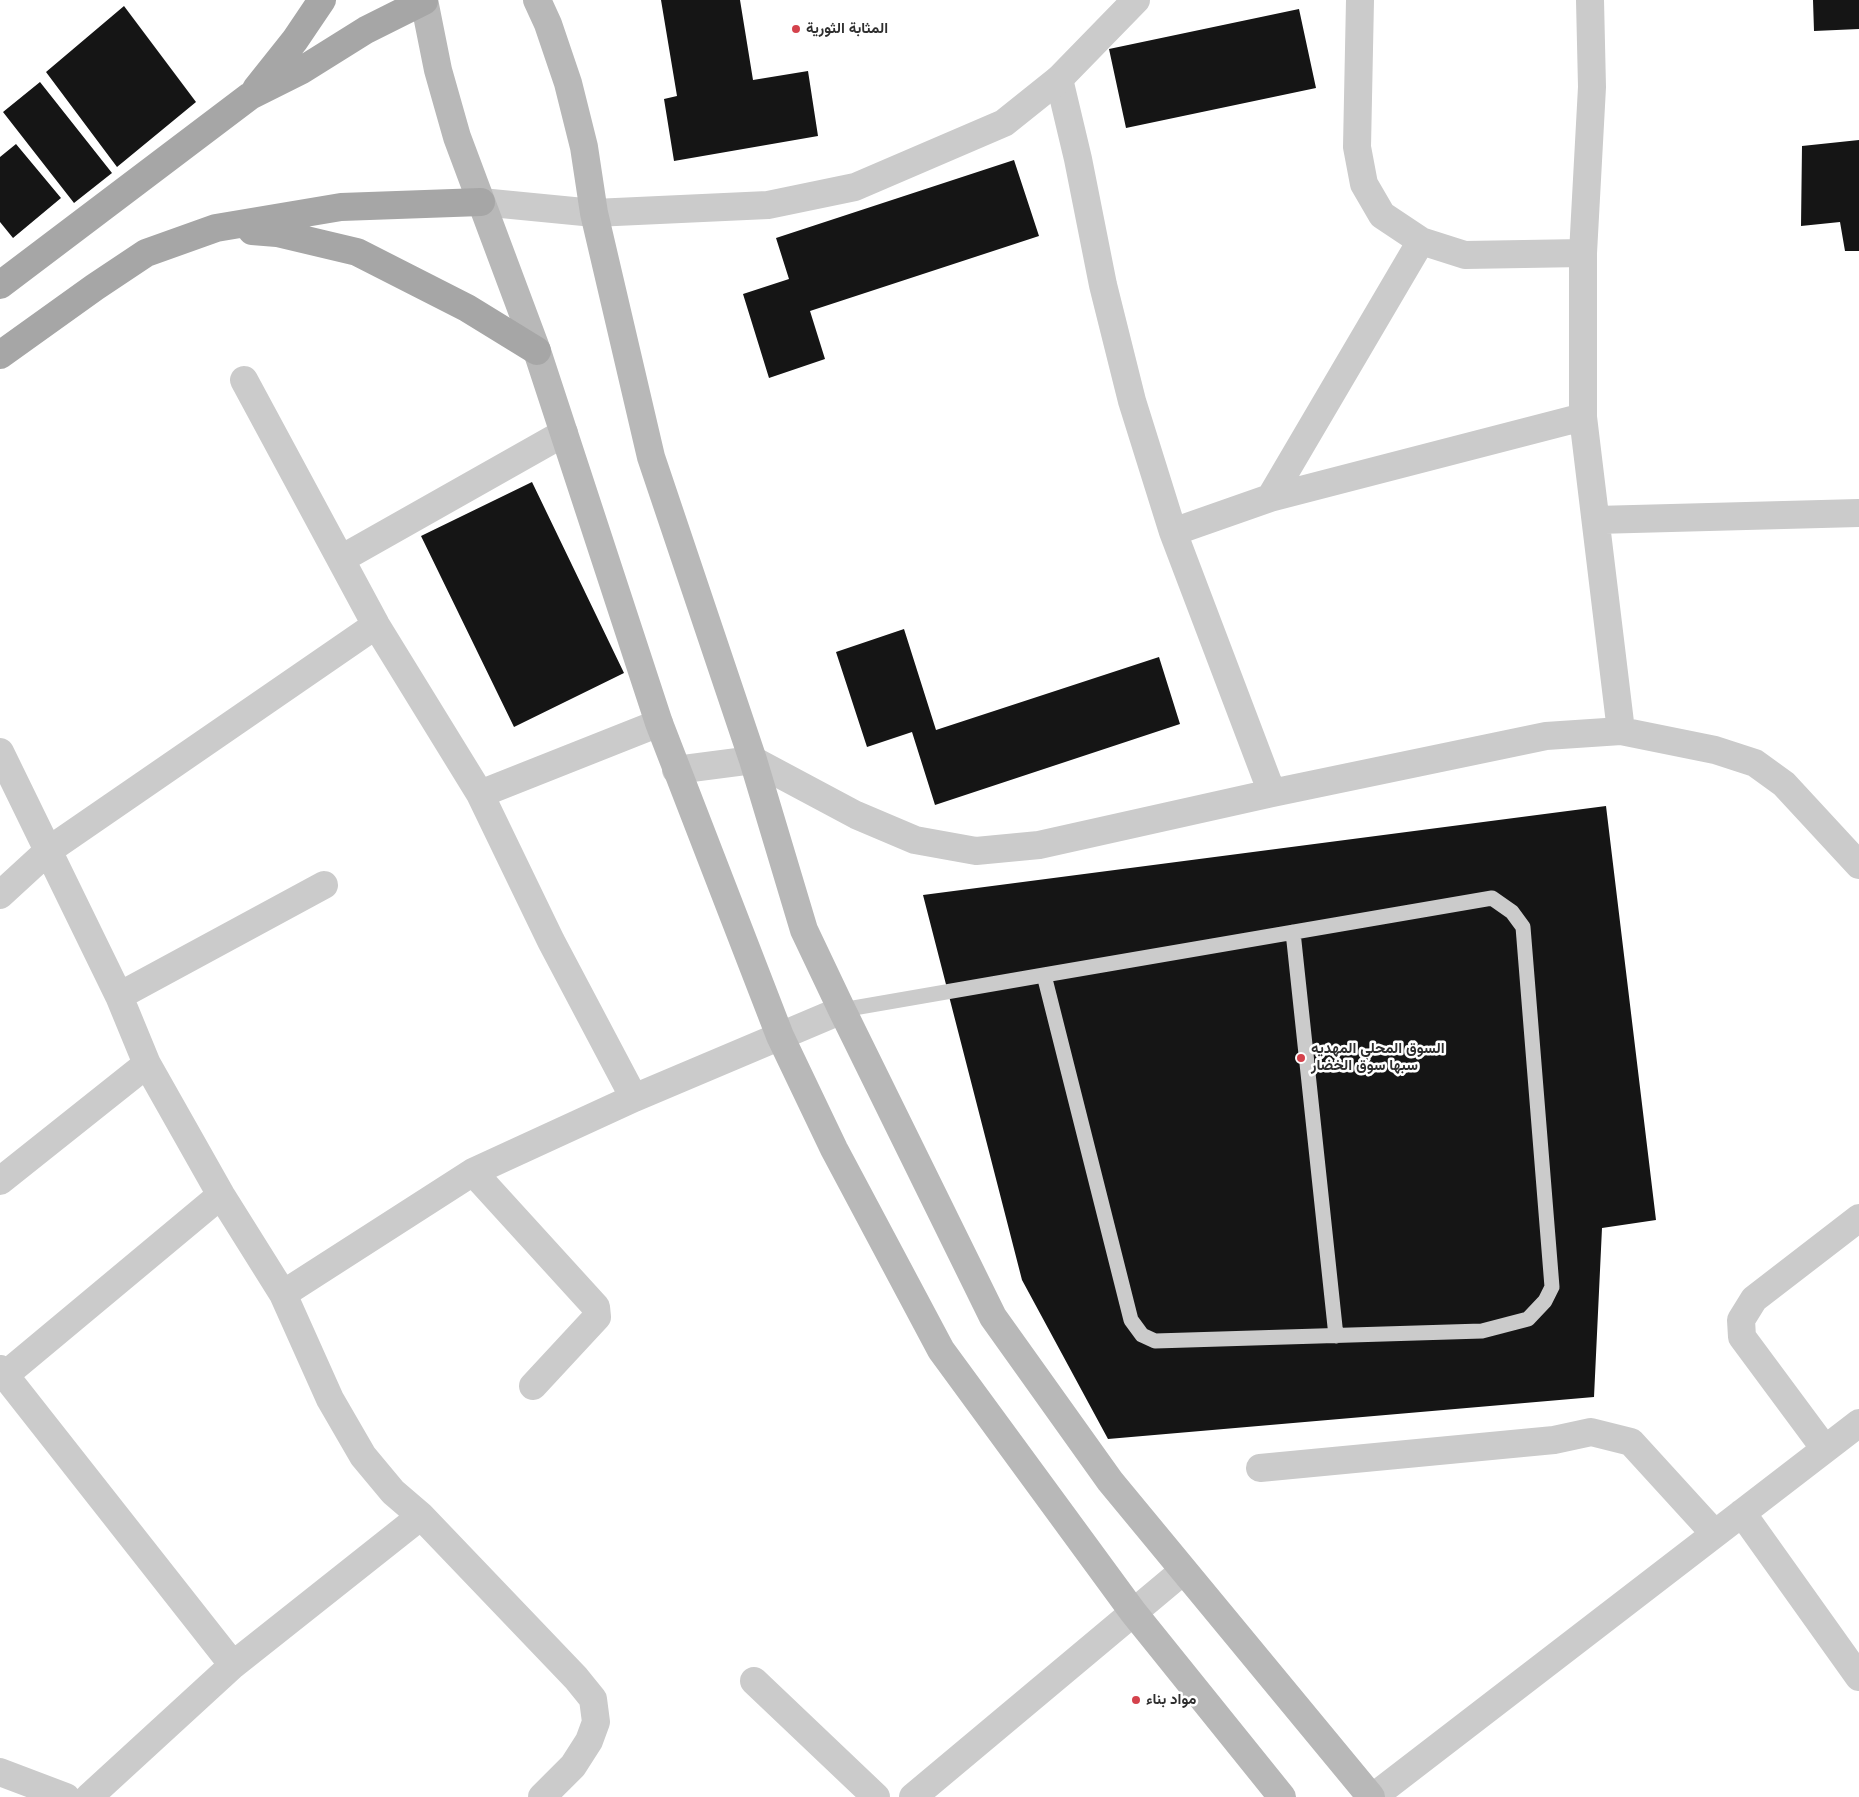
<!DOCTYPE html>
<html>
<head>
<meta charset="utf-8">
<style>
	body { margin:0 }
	canvas { display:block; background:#fff }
</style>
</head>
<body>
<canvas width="1859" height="1797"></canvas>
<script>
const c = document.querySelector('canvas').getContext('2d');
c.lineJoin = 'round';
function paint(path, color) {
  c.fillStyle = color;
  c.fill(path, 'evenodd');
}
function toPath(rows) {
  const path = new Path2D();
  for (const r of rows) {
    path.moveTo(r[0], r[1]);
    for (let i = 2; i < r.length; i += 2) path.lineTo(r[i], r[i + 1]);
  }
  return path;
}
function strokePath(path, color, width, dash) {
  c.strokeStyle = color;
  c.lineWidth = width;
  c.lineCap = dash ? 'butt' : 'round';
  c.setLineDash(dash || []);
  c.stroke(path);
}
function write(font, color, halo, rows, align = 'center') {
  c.font = font + ' "Noto Sans",Vazirmatn,sans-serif';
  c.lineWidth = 5;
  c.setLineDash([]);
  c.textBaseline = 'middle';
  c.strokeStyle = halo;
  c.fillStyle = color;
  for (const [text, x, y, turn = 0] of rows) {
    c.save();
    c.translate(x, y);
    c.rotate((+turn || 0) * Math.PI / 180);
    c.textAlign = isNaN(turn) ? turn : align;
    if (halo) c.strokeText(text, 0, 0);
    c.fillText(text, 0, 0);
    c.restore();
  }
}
const building = toPath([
	[661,0,740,0,753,80,808,71,818,136,674,161,664,99,677,96],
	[1813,0,1859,0,1859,29,1814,31],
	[124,6,196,102,117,167,46,72],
	[1299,9,1316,88,1126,128,1109,49],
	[40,82,112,173,74,203,3,112],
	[1859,140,1859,251,1845,251,1840,222,1801,226,1802,146],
	[16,144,61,198,13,238,0,222,0,157],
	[1014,160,1039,236,810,311,825,359,769,378,743,294,789,279,776,238],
	[532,482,624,673,514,727,421,536],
	[904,629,936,730,1159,657,1180,724,935,805,912,732,867,747,836,652],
	[1606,806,1656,1220,1602,1228,1594,1397,1108,1439,1022,1280,923,895]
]);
const service = toPath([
	[1293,932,1336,1336],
	[842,1010,1044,975,1492,898,1512,912,1523,927,1552,1287,1545,1301,1528,1319,1482,1331,1155,1341,1142,1335,1131,1320,1044,975]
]);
const minor = toPath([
	[1360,0,1357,147,1364,184,1382,215,1421,241,1465,255,1583,253],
	[1590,0,1592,87,1583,253,1583,417,1621,731],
	[1059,79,1078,159,1103,285,1132,401,1173,532,1270,498,1583,417],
	[244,380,376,625,480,794,551,941,634,1098],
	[1270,498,1421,241],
	[1596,520,1859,513],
	[1173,532,1272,793],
	[341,559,564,433],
	[0,752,119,996,147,1064,221,1195,283,1294,330,1399,363,1456,393,1492,421,1516,576,1678,593,1699,596,1722,589,1741,573,1766,542,1797],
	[676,770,753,760,856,815,915,840,976,851,1039,845,1272,793,1546,736,1621,731,1715,750,1755,763,1784,784,1859,865],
	[480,794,659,723],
	[0,895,49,850,376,625],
	[119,996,324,885],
	[473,1172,596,1307,597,1317,533,1386],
	[0,1181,147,1064],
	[283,1294,473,1172,634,1098,842,1010],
	[0,1369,233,1665],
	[5,1375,221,1195],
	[1825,1449,1742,1337,1741,1320,1754,1299,1859,1218],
	[1260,1468,1554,1440,1591,1432,1631,1442,1715,1534],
	[1742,1513,1859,1677],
	[754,1681,876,1797],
	[0,1772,66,1797],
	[89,1797,233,1665,421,1516],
	[913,1797,1183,1571],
	[1373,1797,1859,1423]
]);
const tertiary = toPath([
	[481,202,594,213,768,205,855,187,1004,123,1059,79,1136,0]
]);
const secondary = toPath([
	[424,0,438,70,457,137,537,351,659,723,780,1036,834,1149,941,1350,1133,1612,1282,1797],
	[537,0,548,24,568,83,584,147,594,213,651,457,753,760,804,930,842,1010,993,1317,1110,1481,1371,1797]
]);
const primary = toPath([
	[256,89,295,40,322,0],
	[252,231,277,233,357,252,467,308,537,351],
	[0,285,250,96,302,70,366,30,424,1],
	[0,355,95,287,146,253,216,228,341,207,481,202]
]);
const markers = [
	[796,29,5,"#d4424c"],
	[1301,1058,5,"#d4424c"],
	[1136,1700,5,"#d4424c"]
];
const poiNames = [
	["المثابة الثورية",806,29],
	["السوق المحلي المهديه",1311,1049],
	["سبها سوق الخضار",1311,1066],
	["مواد بناء",1146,1700]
];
paint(building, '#151515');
strokePath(service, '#cbcbcb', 15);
strokePath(minor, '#cbcbcb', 28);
strokePath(tertiary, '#cbcbcb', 28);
strokePath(secondary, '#b8b8b8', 28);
strokePath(primary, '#a6a6a6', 28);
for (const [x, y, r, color] of markers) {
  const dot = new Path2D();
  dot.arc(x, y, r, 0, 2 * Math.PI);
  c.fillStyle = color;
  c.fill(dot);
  strokePath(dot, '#fff', 2);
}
write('bold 15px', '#2e2e2e', '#fff', poiNames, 'left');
</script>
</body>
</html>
